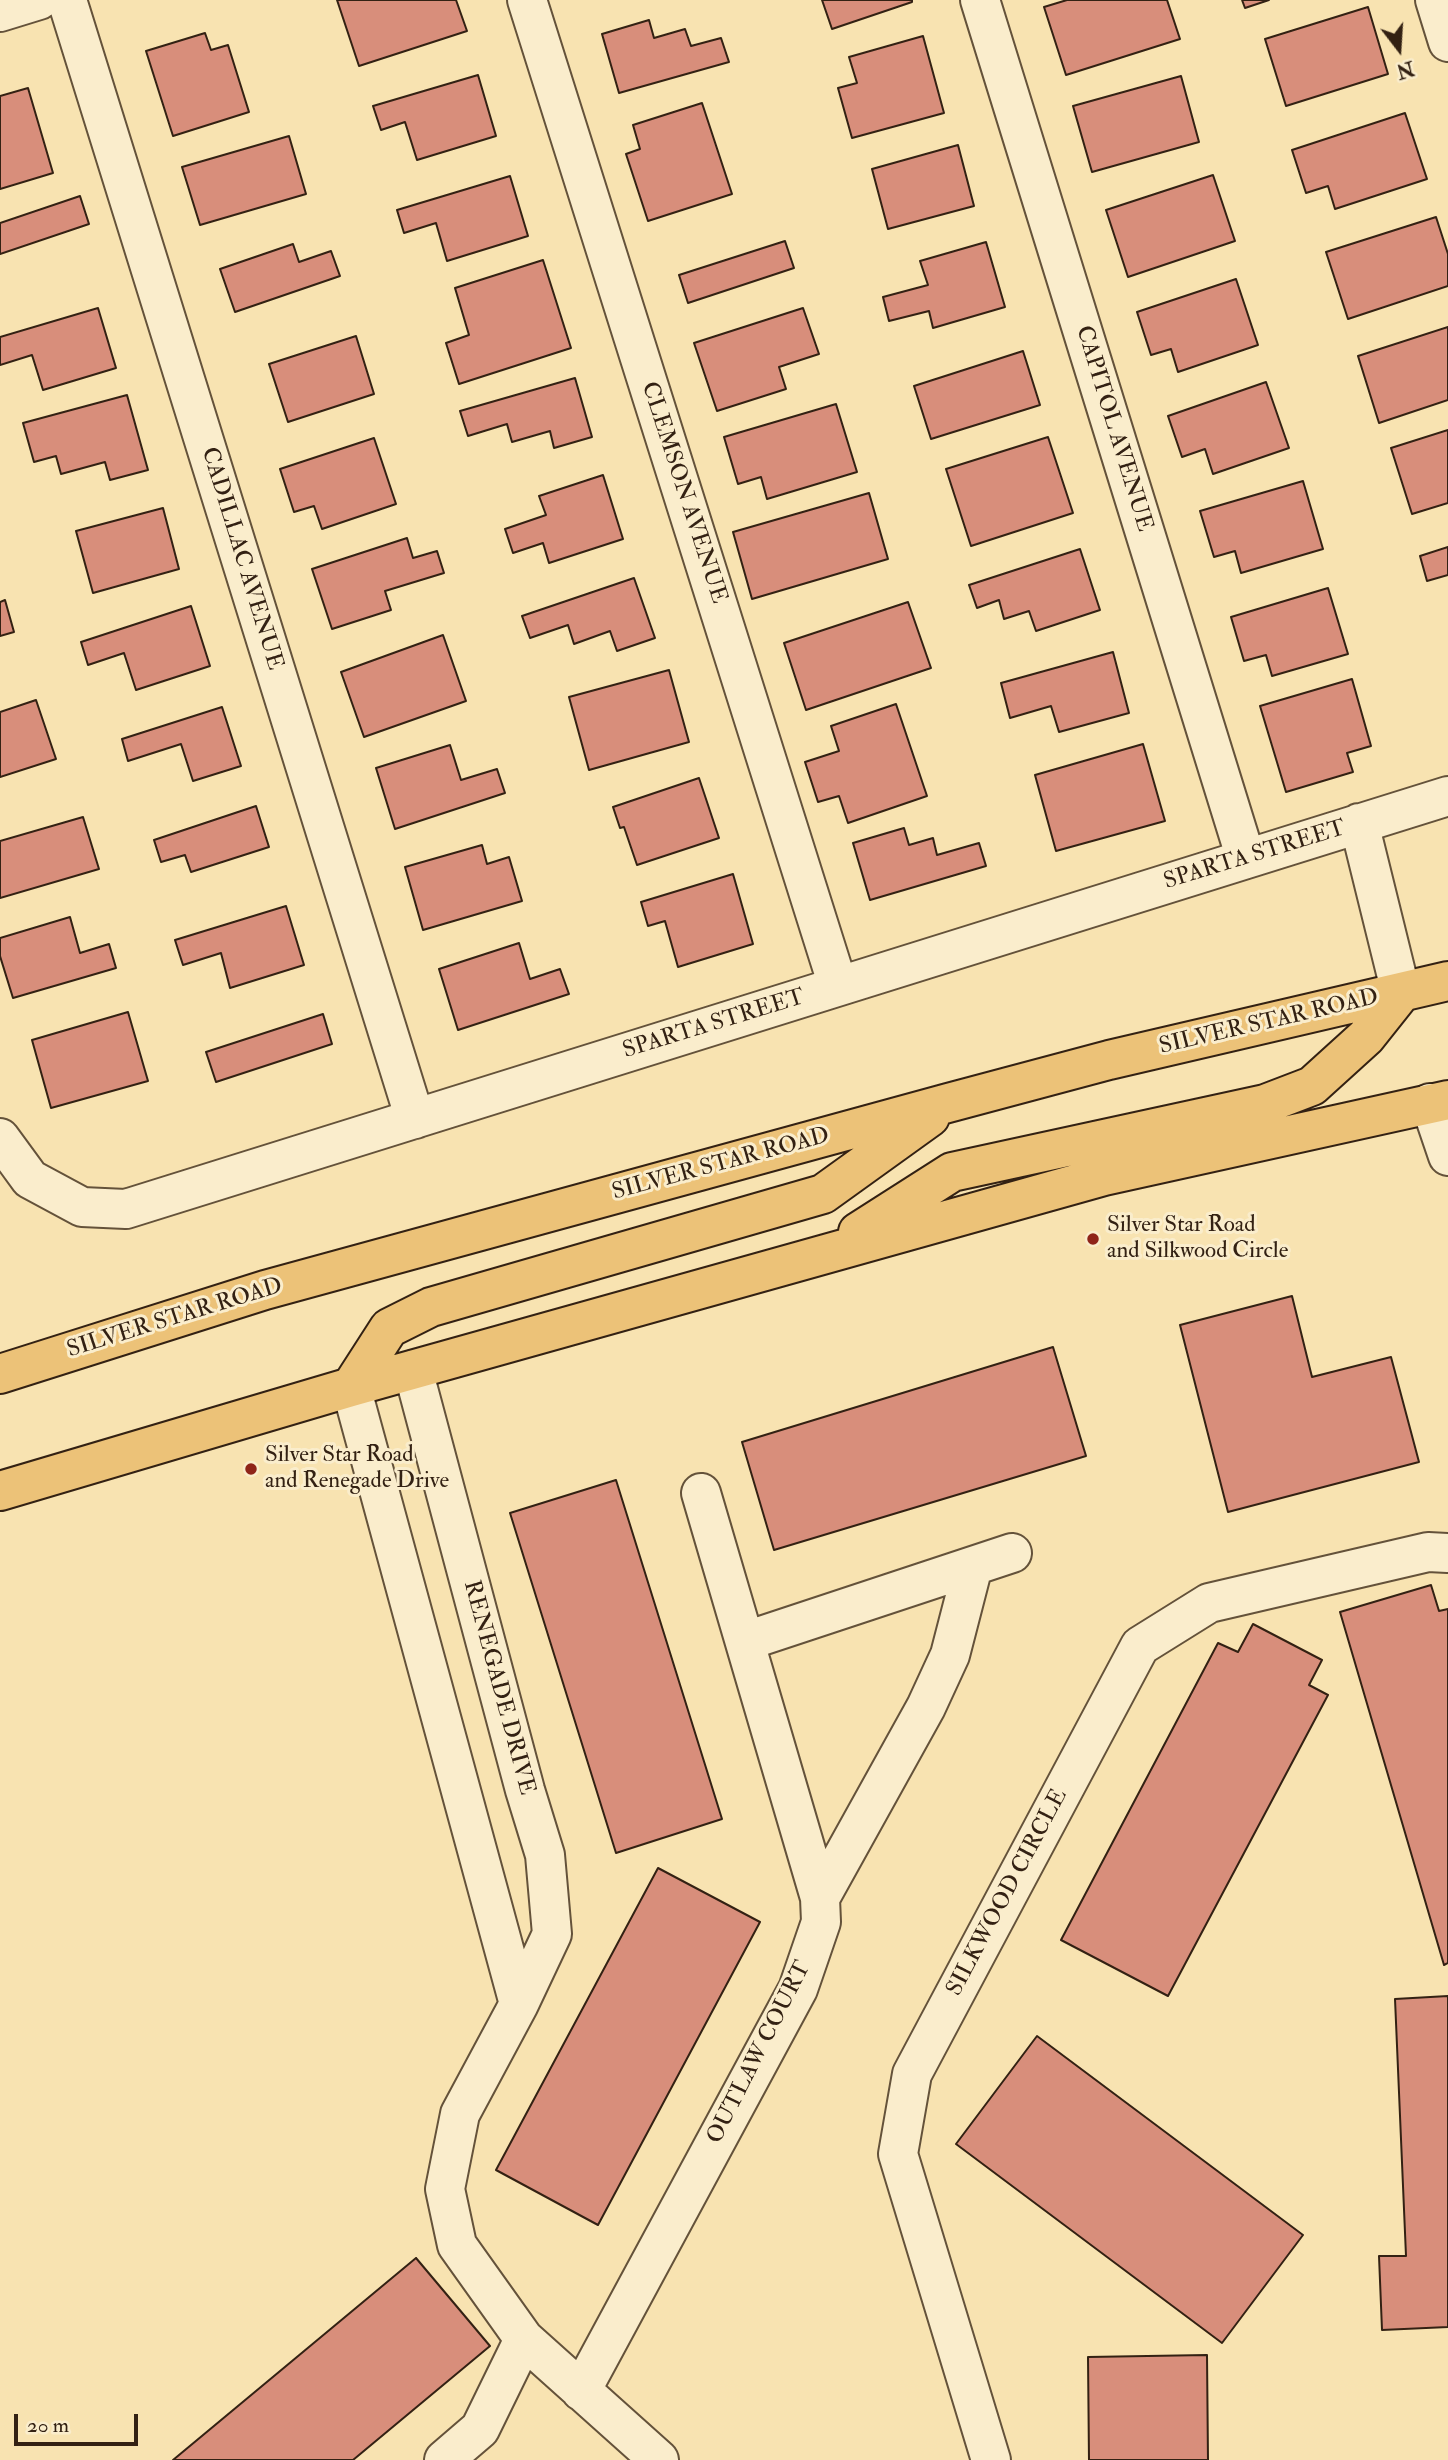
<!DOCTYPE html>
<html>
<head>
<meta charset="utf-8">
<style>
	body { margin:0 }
	#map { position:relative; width:1448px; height:2460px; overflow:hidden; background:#f8e3b1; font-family:"IM FELL Double Pica",serif }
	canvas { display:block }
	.north { position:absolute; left:1364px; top:14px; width:70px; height:70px; -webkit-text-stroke:5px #faedcc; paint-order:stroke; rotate:163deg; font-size:19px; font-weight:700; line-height:28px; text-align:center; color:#332113 }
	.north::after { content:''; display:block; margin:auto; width:24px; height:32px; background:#332113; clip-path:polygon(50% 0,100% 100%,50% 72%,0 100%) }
	.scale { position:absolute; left:14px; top:2414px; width:124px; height:32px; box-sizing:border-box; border:4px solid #332113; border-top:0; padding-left:9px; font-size:21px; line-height:24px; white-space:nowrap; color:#332113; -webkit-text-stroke:5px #faedcc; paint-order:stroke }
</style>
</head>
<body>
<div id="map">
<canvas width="1448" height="2460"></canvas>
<div class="north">N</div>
<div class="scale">20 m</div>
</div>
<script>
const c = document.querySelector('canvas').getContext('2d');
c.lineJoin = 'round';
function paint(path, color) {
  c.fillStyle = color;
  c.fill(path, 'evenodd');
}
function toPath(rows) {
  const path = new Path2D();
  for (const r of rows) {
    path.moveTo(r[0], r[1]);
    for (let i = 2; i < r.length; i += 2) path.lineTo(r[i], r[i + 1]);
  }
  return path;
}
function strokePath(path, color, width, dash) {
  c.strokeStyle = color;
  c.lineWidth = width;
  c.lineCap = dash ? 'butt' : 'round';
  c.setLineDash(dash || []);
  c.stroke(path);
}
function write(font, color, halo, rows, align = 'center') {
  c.font = font + ' "IM FELL Double Pica",serif';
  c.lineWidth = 6;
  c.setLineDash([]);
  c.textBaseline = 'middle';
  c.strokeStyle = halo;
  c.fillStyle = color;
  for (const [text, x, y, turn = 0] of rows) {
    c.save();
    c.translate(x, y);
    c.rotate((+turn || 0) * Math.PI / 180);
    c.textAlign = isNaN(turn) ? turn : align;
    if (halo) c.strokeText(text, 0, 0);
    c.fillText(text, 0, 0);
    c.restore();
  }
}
const building = toPath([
	[337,0,456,0,467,31,359,66,337,0],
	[822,0,912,0,912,2,832,29,822,0],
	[1067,0,1167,0,1180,39,1066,75,1044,7,1067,0],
	[1242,0,1269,0,1245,8,1242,0],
	[1368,7,1388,74,1286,106,1265,39,1368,7],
	[649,20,654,38,685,29,691,46,721,38,729,62,619,93,602,34,649,20],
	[205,33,211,50,228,45,249,112,173,136,146,51,205,33],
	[923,36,944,113,852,138,838,88,857,83,849,57,923,36],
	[478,75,496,136,417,160,405,122,381,130,373,106,478,75],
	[1181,76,1199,142,1092,172,1073,106,1181,76],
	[28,88,53,173,0,189,0,96,28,88],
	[702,103,732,194,648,221,626,154,640,149,633,125,702,103],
	[1405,113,1427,179,1335,209,1328,186,1306,193,1292,150,1405,113],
	[289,136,306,194,200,225,182,167,289,136],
	[958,145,974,206,888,229,872,169,958,145],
	[1213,175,1235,241,1128,277,1106,210,1213,175],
	[510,176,528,236,447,261,436,223,404,233,397,210,510,176],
	[80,196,89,224,0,254,0,223,80,196],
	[1436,217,1448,254,1448,286,1348,319,1326,252,1436,217],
	[785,241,794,268,688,303,679,275,785,241],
	[986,242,1005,307,933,328,929,311,889,321,883,297,928,285,920,261,986,242],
	[293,244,299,262,331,251,340,276,235,312,220,269,293,244],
	[543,260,571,348,459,384,446,343,469,335,455,288,543,260],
	[1236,279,1258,345,1178,372,1171,349,1151,355,1137,312,1236,279],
	[98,308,116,368,43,390,32,355,0,365,0,337,98,308],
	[803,308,819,354,779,367,786,389,717,411,694,343,803,308],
	[1448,327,1448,400,1379,423,1358,356,1448,327],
	[356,336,374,394,288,422,269,364,356,336],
	[1023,351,1040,405,931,439,914,386,1023,351],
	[575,378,592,437,554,448,550,431,512,442,507,424,468,436,460,411,575,378],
	[1266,382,1289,448,1213,474,1205,449,1182,457,1168,416,1266,382],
	[127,395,148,470,110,480,105,462,61,474,56,456,34,462,23,423,127,395],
	[836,404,857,472,767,499,761,477,738,484,724,437,836,404],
	[1448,430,1448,503,1412,514,1391,448,1448,430],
	[1048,437,1073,513,971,546,946,469,1048,437],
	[374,438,396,504,322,529,314,506,294,512,280,469,374,438],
	[603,475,623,539,549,563,543,543,513,553,505,529,546,515,539,496,603,475],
	[1303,481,1323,549,1241,573,1235,551,1214,557,1200,511,1303,481],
	[869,493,888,559,752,599,733,532,869,493],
	[163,508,179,569,93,593,76,531,163,508],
	[407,538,413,558,437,551,444,573,385,591,391,610,332,629,312,569,407,538],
	[1448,547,1448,575,1427,581,1420,556,1448,547],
	[1080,549,1100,610,1036,631,1029,611,1004,619,999,600,977,608,969,585,1080,549],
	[634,578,655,638,617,651,610,631,574,644,568,625,530,638,522,616,634,578],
	[1328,588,1348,654,1272,676,1266,655,1244,661,1231,617,1328,588],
	[5,600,14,632,0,636,0,602,5,600],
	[908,602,931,668,806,710,784,643,908,602],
	[191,606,210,666,136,690,124,653,88,665,81,642,191,606],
	[443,635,466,701,364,737,341,672,443,635],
	[1113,652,1129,713,1059,732,1051,706,1010,718,1001,683,1113,652],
	[669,670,689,742,589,770,569,697,669,670],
	[1352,679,1371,746,1347,753,1353,772,1286,792,1260,706,1352,679],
	[36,700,56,759,0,777,0,712,36,700],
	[896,704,927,796,848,823,839,796,818,802,805,762,839,751,831,726,896,704],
	[222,707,241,766,193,781,181,744,128,761,122,739,222,707],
	[1143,744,1165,821,1056,851,1035,775,1143,744],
	[450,745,461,780,497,769,505,793,395,829,376,768,450,745],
	[699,778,719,838,637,865,624,827,620,828,613,807,699,778],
	[256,806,269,847,191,872,185,855,161,862,154,840,256,806],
	[83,817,99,869,0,898,0,841,83,817],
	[904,828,909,845,933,838,937,855,979,843,986,866,870,900,853,843,904,828],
	[482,845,487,864,509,857,522,901,423,930,405,867,482,845],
	[733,874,753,944,678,967,665,921,648,926,641,902,733,874],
	[286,906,304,965,230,988,221,953,183,965,175,940,286,906],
	[70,917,80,953,109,944,116,968,13,998,0,956,0,938,70,917],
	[519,943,530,979,560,969,569,994,458,1030,439,969,519,943],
	[128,1012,148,1081,51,1108,32,1040,128,1012],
	[323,1014,332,1044,216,1082,206,1052,323,1014],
	[1292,1296,1312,1377,1391,1357,1419,1462,1228,1512,1180,1325,1292,1296],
	[1053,1347,1086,1456,774,1550,742,1442,1053,1347],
	[616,1480,722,1819,616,1853,510,1513,616,1480],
	[1431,1585,1439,1611,1448,1609,1448,1963,1444,1965,1340,1612,1431,1585],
	[1253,1624,1322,1660,1309,1685,1328,1695,1168,1996,1061,1940,1218,1643,1238,1652,1253,1624],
	[658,1868,760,1922,598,2225,496,2170,658,1868],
	[1448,1996,1448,2327,1382,2330,1379,2256,1406,2256,1395,1999,1448,1996],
	[1037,2036,1303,2235,1222,2343,956,2144,1037,2036],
	[416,2258,490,2346,353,2460,173,2460,416,2258],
	[1207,2355,1208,2460,1089,2460,1088,2357,1207,2355]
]);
const minor = toPath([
	[67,0,415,1119],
	[527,0,838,986],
	[980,0,1246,859],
	[1435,0,1448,42],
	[0,12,39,0],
	[1359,823,1401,993],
	[1430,1103,1448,1156],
	[0,1138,30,1179,82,1207,126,1209,1448,796],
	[413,1370,525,1790,545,1855,552,1934,519,2004,460,2114,445,2189,457,2245,524,2339,659,2460],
	[351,1387,519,2004],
	[746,1641,1012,1553],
	[820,1898,926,1707,950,1655,973,1566],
	[581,2391,798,1989,821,1922,820,1898,701,1493],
	[444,2460,480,2429,524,2339],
	[991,2460,898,2154,912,2074,1140,1646,1209,1603,1428,1552,1448,1553]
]);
const major = toPath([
	[858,1232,952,1172,1265,1104,1312,1086,1366,1037,1401,993],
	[0,1374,265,1290,948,1103,1109,1060,1448,981],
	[351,1387,389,1328,431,1307,823,1194,930,1117],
	[0,1491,351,1387,1104,1176,1448,1100]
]);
const markers = [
	[1093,1239,7,"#8f2418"],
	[251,1469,7,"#8f2418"]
];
const streetNames = [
	["CAPITOL AVENUE",1113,429,73],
	["CLEMSON AVENUE",683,493,72],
	["CADILLAC AVENUE",241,559,73],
	["SPARTA STREET",1255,856,-17],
	["SILVER STAR ROAD",1269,1023,-13],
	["SPARTA STREET",714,1025,-17],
	["SILVER STAR ROAD",721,1165,-15],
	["SILVER STAR ROAD",175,1319,-17],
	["RENEGADE DRIVE",498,1688,75],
	["SILKWOOD CIRCLE",1008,1893,-62],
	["OUTLAW COURT",760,2053,-63]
];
const poiNames = [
	["Silver Star Road",1107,1226],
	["and Silkwood Circle",1107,1252],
	["Silver Star Road",265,1456],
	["and Renegade Drive",265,1482]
];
paint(building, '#d88e7b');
strokePath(building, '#332113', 2);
strokePath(minor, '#64523a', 42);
strokePath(major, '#332113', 42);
strokePath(minor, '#faedcc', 38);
strokePath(major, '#ecc278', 38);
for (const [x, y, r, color] of markers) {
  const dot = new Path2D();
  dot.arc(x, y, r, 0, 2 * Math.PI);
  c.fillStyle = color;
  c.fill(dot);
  strokePath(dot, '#faedcc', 2.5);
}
write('23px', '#332113', '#faedcc', streetNames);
write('23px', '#332113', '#faedcc', poiNames, 'left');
</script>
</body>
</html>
